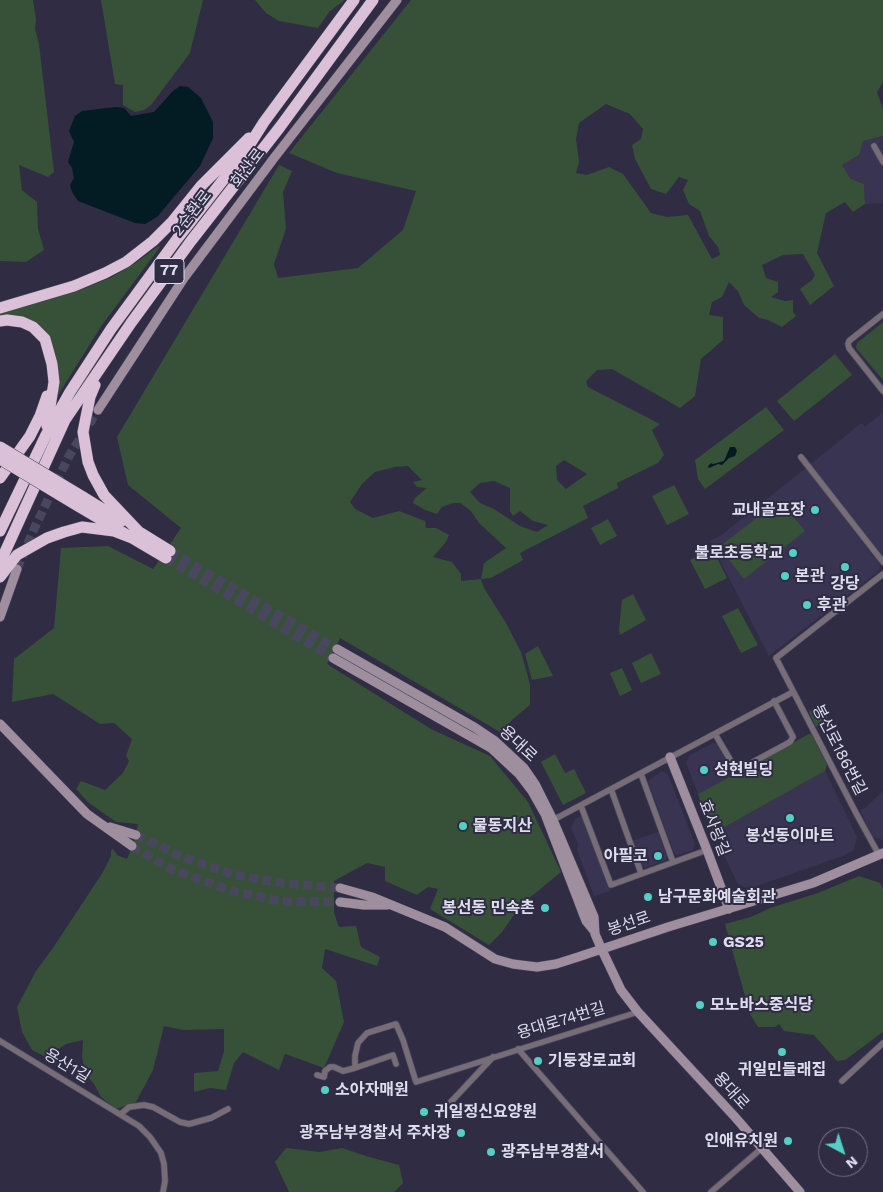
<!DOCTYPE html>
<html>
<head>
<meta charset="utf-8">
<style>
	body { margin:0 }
	#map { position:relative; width:883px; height:1192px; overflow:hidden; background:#2f2c44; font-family:"Work Sans",sans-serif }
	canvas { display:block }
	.north { position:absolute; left:818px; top:1127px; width:50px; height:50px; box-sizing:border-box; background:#2f2c44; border:1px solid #757388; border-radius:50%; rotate:140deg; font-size:14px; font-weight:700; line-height:20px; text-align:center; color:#dedded }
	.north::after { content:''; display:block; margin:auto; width:18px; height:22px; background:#55cec4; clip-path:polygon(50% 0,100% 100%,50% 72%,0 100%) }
</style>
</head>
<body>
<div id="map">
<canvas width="883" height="1192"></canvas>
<div class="north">N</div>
</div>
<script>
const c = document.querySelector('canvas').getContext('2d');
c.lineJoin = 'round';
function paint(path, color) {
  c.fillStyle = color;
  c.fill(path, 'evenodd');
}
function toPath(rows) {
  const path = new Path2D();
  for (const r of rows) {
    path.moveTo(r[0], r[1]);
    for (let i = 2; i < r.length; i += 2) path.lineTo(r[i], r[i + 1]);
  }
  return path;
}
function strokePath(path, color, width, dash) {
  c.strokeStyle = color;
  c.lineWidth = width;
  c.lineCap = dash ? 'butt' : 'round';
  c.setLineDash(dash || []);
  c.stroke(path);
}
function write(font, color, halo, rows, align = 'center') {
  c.font = font + ' "Work Sans","Noto Sans KR",sans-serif';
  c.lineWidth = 4;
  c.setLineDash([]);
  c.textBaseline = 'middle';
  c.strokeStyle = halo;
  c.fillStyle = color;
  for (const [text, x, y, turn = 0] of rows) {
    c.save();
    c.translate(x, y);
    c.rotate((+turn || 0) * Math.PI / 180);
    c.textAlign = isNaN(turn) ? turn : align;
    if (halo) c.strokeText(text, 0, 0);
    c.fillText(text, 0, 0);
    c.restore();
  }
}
const built = toPath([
	[883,136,883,203,865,204,864,184,851,179,842,165,859,155,863,141],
	[883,412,883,556,811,464,861,423,865,427],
	[806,468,880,565,879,571,769,656,710,541,720,536],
	[713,743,718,744,733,775,698,794,686,763,690,755],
	[662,771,668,775,695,844,693,850,677,855,674,853,648,781],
	[825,771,857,837,854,850,843,856,754,887,744,887,737,883,714,833],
	[883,791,883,840,873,837,860,810,865,808],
	[581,816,584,819,611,891,594,896,577,850,578,844,571,828,575,819],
	[658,832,667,857,666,860,645,868,642,866,632,841]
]);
const green = toPath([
	[0,0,33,0,36,19,35,29,39,44,54,172,48,177,19,165,22,190,37,202,38,229,44,250,26,262,0,261],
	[101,0,203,0,190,53,151,105,144,110,135,112,123,105,123,85,115,84],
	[255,0,345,0,330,11,318,28,279,21,266,13],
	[411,0,883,0,883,82,877,92,883,109,883,136,863,141,859,155,842,165,851,179,864,184,865,204,853,212,845,202,826,213,817,253,834,286,810,305,800,289,812,280,815,275,803,254,783,255,762,265,766,278,778,282,778,292,771,297,785,301,793,300,793,312,796,316,782,327,768,320,759,318,744,305,738,291,729,282,722,297,712,302,709,315,723,317,723,340,701,359,695,396,680,408,612,369,597,370,586,381,588,387,660,424,652,430,664,455,658,463,617,483,618,488,583,506,588,518,520,553,523,560,491,578,481,579,484,588,506,623,521,652,530,684,530,705,513,719,500,732,340,638,327,664,431,729,490,756,528,802,561,872,521,905,502,932,489,945,430,909,438,889,428,887,417,895,385,881,385,867,367,863,334,881,334,913,339,927,356,926,361,947,380,957,377,966,325,949,322,968,336,981,344,1022,324,1068,285,1054,279,1070,243,1052,234,1063,226,1090,210,1088,194,1092,194,1073,218,1071,224,1051,224,1029,183,1030,164,1026,153,1070,136,1102,116,1109,101,1097,94,1084,86,1075,82,1057,83,1040,66,1044,46,1057,32,1050,22,1032,17,1007,36,971,53,948,103,872,111,856,111,851,113,849,117,855,127,859,134,842,138,824,116,822,89,803,76,789,81,781,105,790,123,773,129,761,126,756,132,739,114,723,100,724,53,694,12,702,14,659,54,628,61,548,108,546,153,569,181,528,128,485,117,437,279,165,292,171,283,192,286,229,274,264,278,278,358,268,403,230,416,191,337,173,289,153],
	[606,104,630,114,643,129,641,139,632,145,635,159,651,189,666,194,679,177,688,180,683,190,689,204,700,211,709,236,718,247,720,255,712,259,688,215,667,217,651,213,623,174,609,167,587,175,576,173,579,162,576,139,579,123],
	[564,460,587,474,566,489,557,480,556,466],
	[408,466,422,480,413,482,417,487,427,488,415,498,413,503,425,510,437,514,442,507,453,503,460,503,471,511,479,523,506,548,484,563,481,579,461,581,461,574,452,562,433,557,446,542,449,535,436,528,426,528,425,521,399,511,373,518,355,509,350,502,362,484,375,472,395,467],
	[494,481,510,488,510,511,513,516,520,511,533,521,548,525,537,532,520,526,494,509,480,503,470,492,480,483],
	[158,246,160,247,102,325,55,400,47,338,0,317,0,312,83,289,112,277,137,262],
	[883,322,883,380,856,348,857,343],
	[835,354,852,375,794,421,777,401],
	[766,407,784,430,705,489,698,479,695,460],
	[674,485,689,514,667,525,652,496],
	[780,500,805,531,744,579,719,547],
	[608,519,617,536,600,545,591,528],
	[712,548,727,578,705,589,690,560],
	[633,594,646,620,620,635,619,630,622,600],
	[738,608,758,645,741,653,722,616],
	[538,646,553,676,532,680,525,654],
	[651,653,661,674,641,683,632,663],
	[622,668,632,690,620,696,610,673],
	[818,704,828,717,816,727,809,712],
	[811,733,827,765,825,771,714,833,701,805,698,794],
	[555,754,565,773,574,769,586,793,563,805,541,762],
	[859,876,880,883,883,889,883,1032,845,1060,837,1061,814,1035,784,1031,779,1024,775,1027,758,1027,750,1014,725,924,751,917,770,908,818,893],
	[286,1148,320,1152,342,1148,369,1157,399,1165,403,1183,394,1192,289,1192,275,1162]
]);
const water = toPath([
	[180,86,188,87,201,98,213,122,213,138,200,166,157,217,145,224,135,223,78,201,72,192,70,185,74,178,72,168,68,162,74,142,69,131,75,116,82,111,116,107,124,108,131,116,154,112,173,91],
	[730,447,735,447,737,451,735,456,729,458,722,465,718,464,709,468,708,466,711,463,713,464,724,461]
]);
const secondaryTunnel = toPath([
	[170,551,337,649],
	[166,558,333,658],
	[17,569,34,529,69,456,98,410],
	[136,835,182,857,235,875,282,883,340,888],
	[132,846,173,870,232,891,279,901,340,902]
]);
const street = toPath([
	[874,146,883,162],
	[883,314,849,341,848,344,849,348,883,391],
	[801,457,883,562],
	[715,734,735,768,740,769,790,742,793,737,774,701],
	[641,774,673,862],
	[611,789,641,873],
	[581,806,611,885,707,850],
	[553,820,793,692],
	[879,855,856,813,776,658,883,574],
	[0,1041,139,1126,150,1137,161,1153,164,1164,165,1181,163,1192],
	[518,1049,643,1192],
	[396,1064,393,1055,355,1068,355,1056,358,1043,367,1033,396,1024,403,1040,416,1082,638,1012],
	[317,1075,324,1077,325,1071,330,1067,334,1067,343,1071,355,1068],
	[842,1081,883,1043],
	[449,1104,493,1057],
	[121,1114,129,1107,144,1105,153,1107,180,1122,189,1124,211,1118,228,1109],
	[711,1192,762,1148]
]);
const secondary = toPath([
	[98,410,184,278,274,158,397,0],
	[0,617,17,569],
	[337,649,474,727,495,741,524,768,535,784,553,820,594,917,595,934,602,950,621,990,638,1012,735,1117,800,1192],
	[333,658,491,748,519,774,532,791,545,814,586,921,595,932],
	[0,724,87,814,132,846],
	[670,757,707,850,729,909],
	[110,827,136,835],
	[340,888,372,897,445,927,495,959,513,964,537,967,556,964,578,957,668,927,813,883,883,853],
	[340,902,364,905,387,905]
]);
const highway = toPath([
	[0,308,74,286,105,273,126,262,153,241,172,222,201,186,249,138],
	[0,321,7,320,22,322,33,327,45,339,52,364,54,382,47,426],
	[95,385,90,397,83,432,88,462,93,475,104,495,140,533],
	[0,478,30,436,40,416,47,396],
	[83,497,122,521],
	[78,506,166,558],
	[136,530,170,551],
	[0,531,46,435,70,392,111,329,177,239,245,152,264,122,354,0],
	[0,563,65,420,131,323,191,241,280,127,373,0],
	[0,577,17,555,47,538,64,532,82,527,114,531,135,539]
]);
const highwayBridge = toPath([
	[0,447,83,497],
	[0,459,78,506]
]);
const markers = [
	[815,510,5,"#55cec4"],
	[793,553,5,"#55cec4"],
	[845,567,5,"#55cec4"],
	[785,576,5,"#55cec4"],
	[807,605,5,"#55cec4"],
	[704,770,5,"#55cec4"],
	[790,818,5,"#55cec4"],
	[463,826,5,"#55cec4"],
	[658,856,5,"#55cec4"],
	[648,897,5,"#55cec4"],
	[545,908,5,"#55cec4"],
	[713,942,5,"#55cec4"],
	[700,1005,5,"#55cec4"],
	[782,1052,5,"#55cec4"],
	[538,1061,5,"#55cec4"],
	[325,1090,5,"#55cec4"],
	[424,1112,5,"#55cec4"],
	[461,1133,5,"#55cec4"],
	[788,1141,5,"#55cec4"],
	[491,1152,5,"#55cec4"]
];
const shields = [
	[169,271,30]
];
const shieldNames = [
	["77",169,271]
];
const streetNames = [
	["화산로",248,168,-53],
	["2순환로",192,213,-52],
	["용대로",518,744,43],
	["봉선로186번길",839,750,63],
	["효사랑길",714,828,69],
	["봉선로",629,924,-19],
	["용대로74번길",561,1021,-17],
	["용산1길",67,1066,31],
	["용대로",731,1091,48]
];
const poiNames = [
	["교내골프장",805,510,"right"],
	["불로초등학교",783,553,"right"],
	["본관",795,576],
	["강당",845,584,"center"],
	["후관",817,605],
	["성현빌딩",714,770],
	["물동지산",473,826],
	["봉선동이마트",790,836,"center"],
	["아필코",648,856,"right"],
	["남구문화예술회관",658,897],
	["봉선동 민속촌",535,908,"right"],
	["GS25",723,942],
	["모노바스중식당",710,1005],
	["기둥장로교회",548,1061],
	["귀일민들래집",782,1070,"center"],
	["소아자매원",335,1090],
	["귀일정신요양원",434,1112],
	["광주남부경찰서 주차장",451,1133,"right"],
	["인애유치원",778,1141,"right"],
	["광주남부경찰서",501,1152]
];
paint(built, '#383452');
paint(green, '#375138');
paint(water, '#031b22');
strokePath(secondaryTunnel, '#49475d', 9, [9, 4.5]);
strokePath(street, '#4b485f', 7);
strokePath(secondary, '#4b485f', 10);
strokePath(highway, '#4b485f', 12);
strokePath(street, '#776d76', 5.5);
strokePath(secondary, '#9f8f9e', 9);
strokePath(highway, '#dac1d8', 11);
strokePath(highwayBridge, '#4b485f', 12, []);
strokePath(highwayBridge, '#dac1d8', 11);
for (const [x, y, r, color] of markers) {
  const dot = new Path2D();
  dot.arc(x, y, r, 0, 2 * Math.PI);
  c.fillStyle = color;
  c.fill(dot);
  strokePath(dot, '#2f2c44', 2);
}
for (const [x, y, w] of shields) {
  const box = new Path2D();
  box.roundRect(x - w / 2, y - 12.5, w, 25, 4);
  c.fillStyle = '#2f2c44';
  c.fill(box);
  strokePath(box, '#dedded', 1);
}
write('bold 15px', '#dedded', null, shieldNames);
write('16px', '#dedded', '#2f2c44', streetNames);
write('bold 16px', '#dedded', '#2f2c44', poiNames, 'left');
</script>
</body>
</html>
